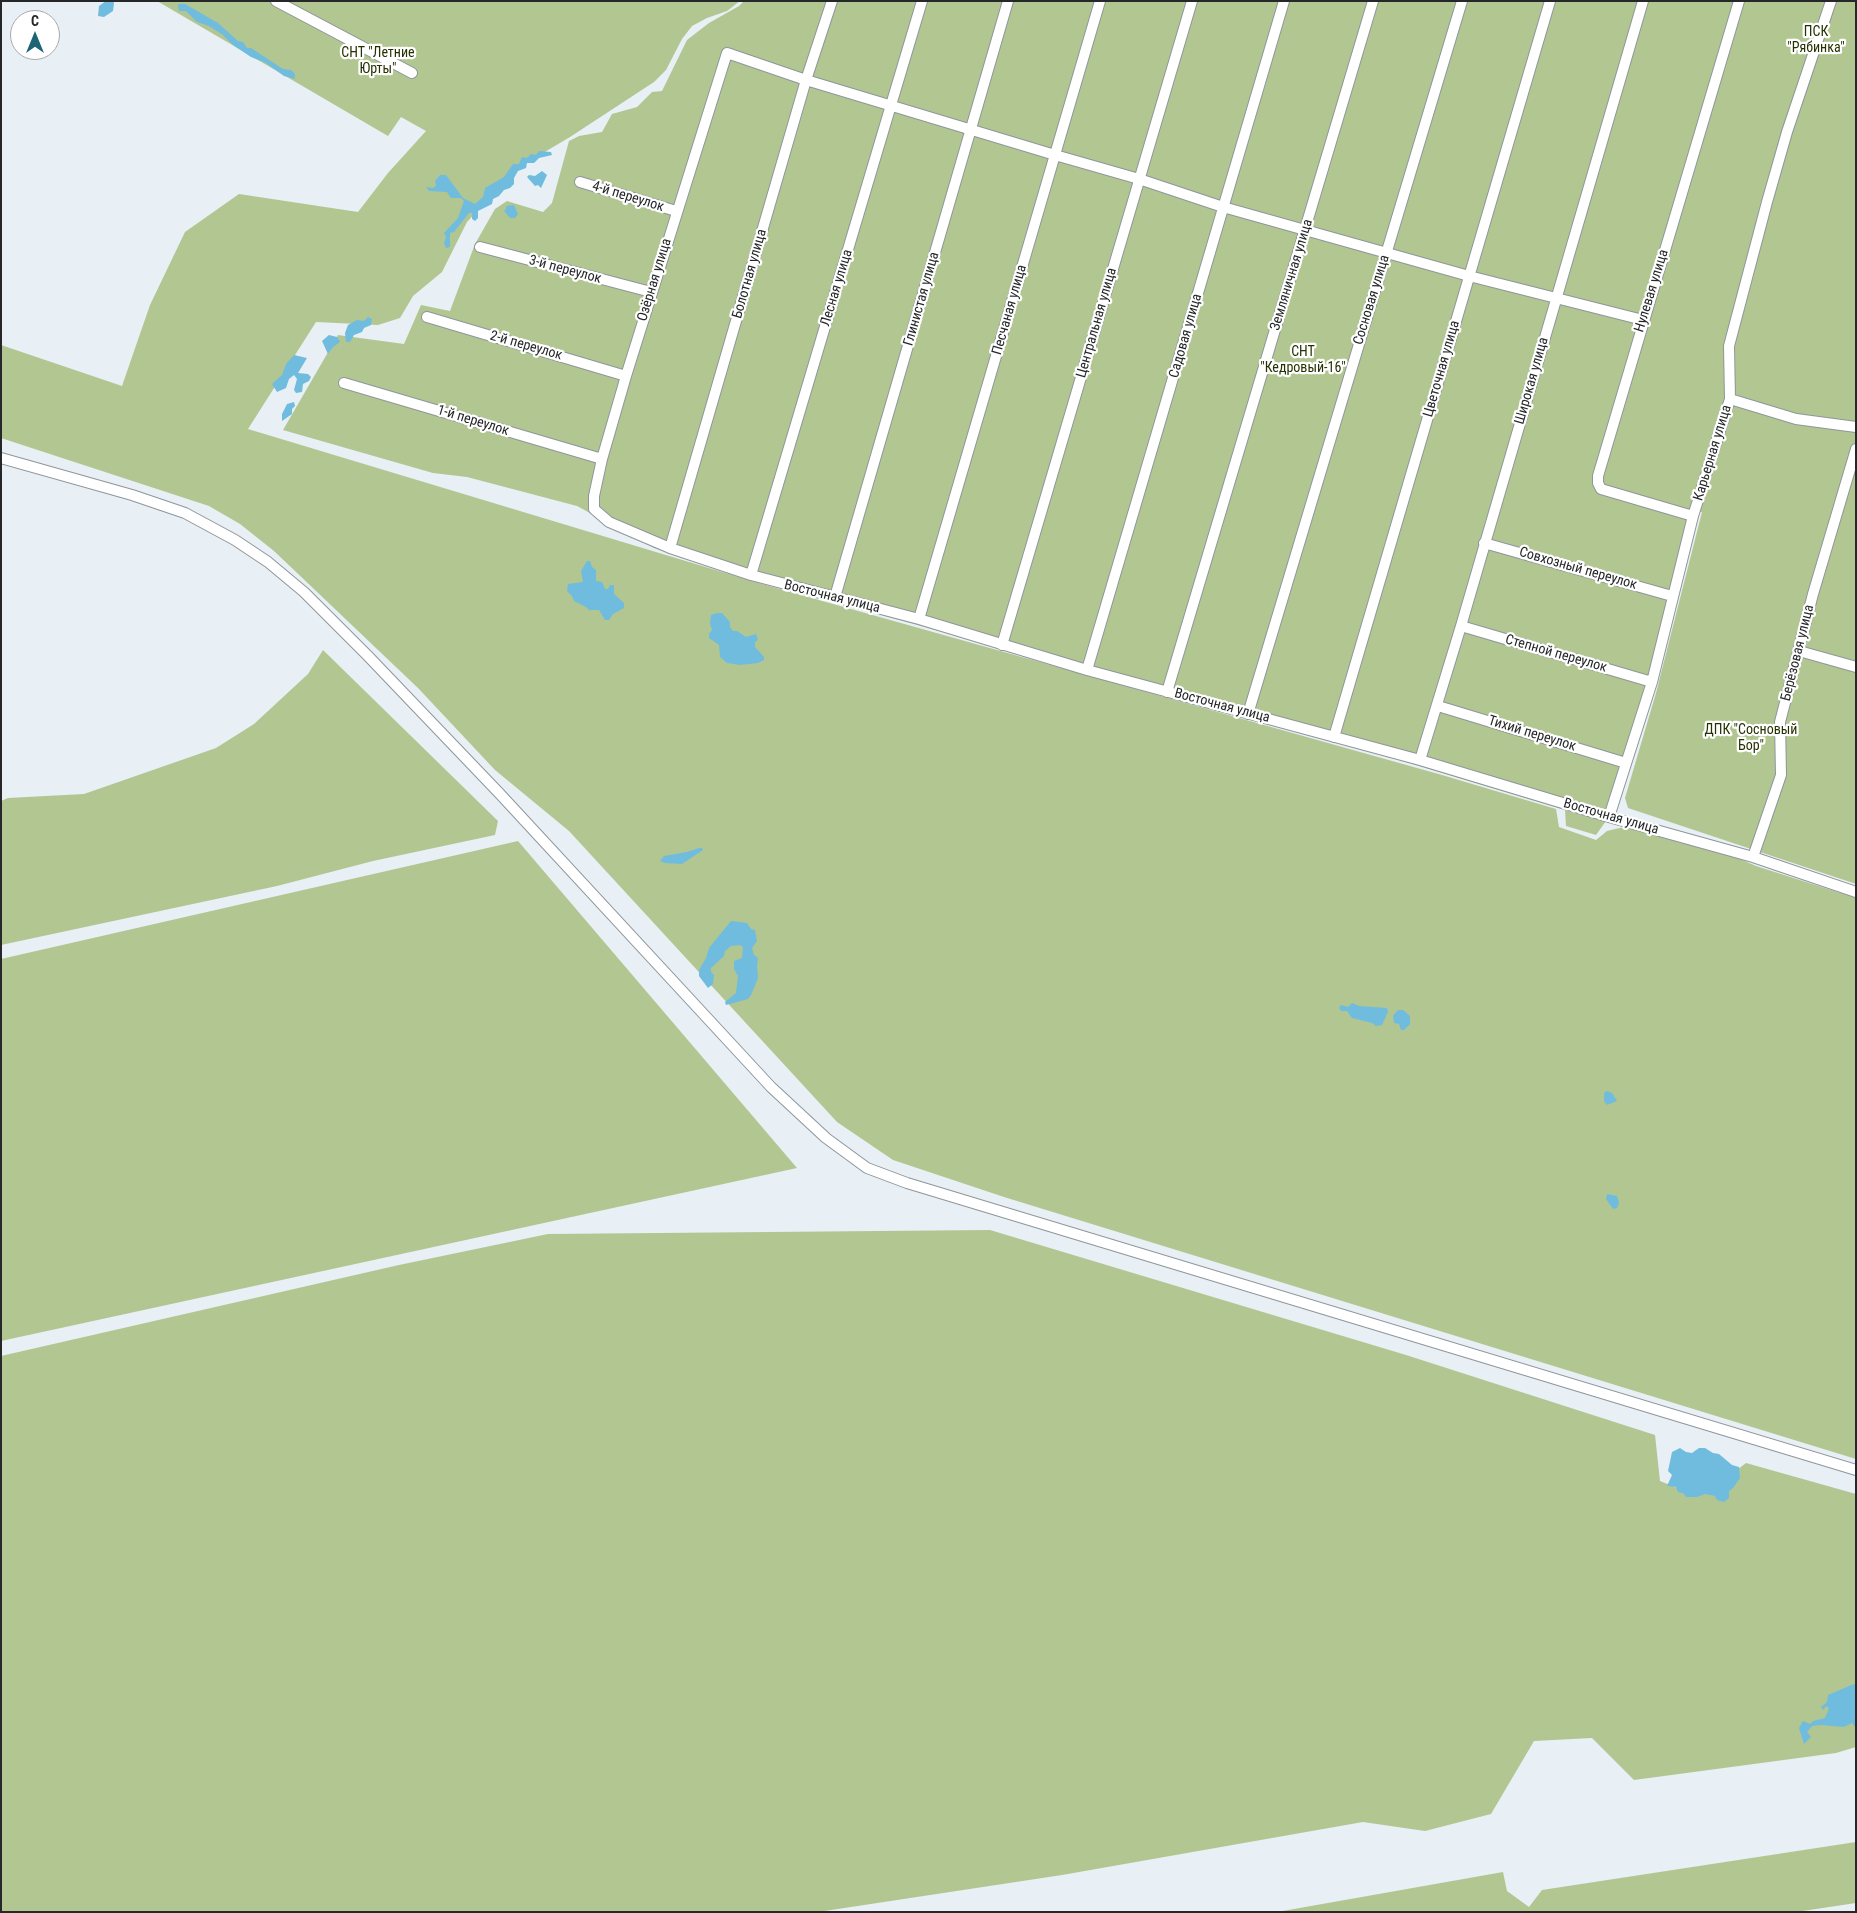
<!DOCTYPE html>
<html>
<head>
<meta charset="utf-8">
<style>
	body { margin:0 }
	#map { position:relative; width:1857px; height:1913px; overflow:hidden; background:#e8eff5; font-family:"Roboto Condensed",sans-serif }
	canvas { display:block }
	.frame { position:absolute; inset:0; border:2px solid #252729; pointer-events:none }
	.north { position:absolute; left:10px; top:10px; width:50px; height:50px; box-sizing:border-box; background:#fff; border:1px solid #a8a9a9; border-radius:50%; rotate:0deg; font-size:14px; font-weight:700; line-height:20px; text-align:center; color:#252729 }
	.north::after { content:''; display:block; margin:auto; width:18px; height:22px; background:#1f6475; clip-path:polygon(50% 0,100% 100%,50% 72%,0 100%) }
</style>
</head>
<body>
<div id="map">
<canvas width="1857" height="1913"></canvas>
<div class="frame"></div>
<div class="north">С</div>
</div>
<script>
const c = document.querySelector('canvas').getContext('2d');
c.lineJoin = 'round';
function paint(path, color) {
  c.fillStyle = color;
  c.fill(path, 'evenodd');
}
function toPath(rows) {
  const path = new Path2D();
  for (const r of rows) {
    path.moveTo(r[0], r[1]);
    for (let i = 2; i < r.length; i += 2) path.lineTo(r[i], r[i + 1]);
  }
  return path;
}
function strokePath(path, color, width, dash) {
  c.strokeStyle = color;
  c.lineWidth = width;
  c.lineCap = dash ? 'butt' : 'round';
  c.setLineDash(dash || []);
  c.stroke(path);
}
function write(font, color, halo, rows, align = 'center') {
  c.font = font + ' "Roboto Condensed",sans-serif';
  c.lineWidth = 4.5;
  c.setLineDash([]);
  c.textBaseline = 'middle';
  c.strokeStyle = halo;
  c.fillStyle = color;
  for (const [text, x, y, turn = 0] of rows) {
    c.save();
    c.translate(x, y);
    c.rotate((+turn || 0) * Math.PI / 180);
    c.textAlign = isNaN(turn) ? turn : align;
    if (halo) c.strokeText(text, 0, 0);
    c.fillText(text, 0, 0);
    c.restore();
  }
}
const green = toPath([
	[157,1,740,1,727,11,707,18,692,26,682,39,666,70,654,82,570,137,516,169,467,222,442,272,413,296,400,318,378,325,316,322,248,429,762,584,1442,775,1556,809,1559,827,1596,840,1607,831,1624,827,1738,858,1756,866,1856,898,1856,1459,1004,1197,893,1160,837,1122,569,831,495,770,418,688,274,551,240,524,209,506,1,438,1,345,122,386,150,305,185,232,239,194,358,212,388,173,426,131,401,117,388,136],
	[744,1,1856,1,1856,884,1628,808,1625,798,1656,693,1702,512,1689,509,1652,665,1606,821,1596,835,1566,826,1565,810,1336,741,755,580,654,548,577,506,467,477,433,473,283,430,338,335,404,344,421,305,450,311,475,244,495,209,507,201,543,212,552,203,569,141,579,136,602,132,612,114,637,107,652,92,662,91,687,40,709,23,739,6],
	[323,650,498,821,495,835,373,861,277,886,1,945,1,801,8,798,84,794,216,748,254,724,308,674],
	[518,841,797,1168,1,1341,1,959],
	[990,1230,1406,1355,1655,1435,1660,1481,1685,1491,1716,1486,1746,1463,1856,1494,1856,1747,1836,1753,1634,1780,1592,1738,1534,1741,1491,1814,1425,1831,1363,1822,1062,1875,818,1912,1,1912,1,1356,399,1265,548,1234],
	[1856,1842,1856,1903,1796,1912,1277,1912,1503,1872,1507,1891,1529,1907,1542,1890]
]);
const water = toPath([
	[106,1,113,1,114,3,113,11,104,17,98,16,99,6],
	[178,4,185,4,218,23,238,41,243,42,247,48,251,48,283,69,291,70,295,74,295,79,284,76,266,63,251,57,233,45,223,35,209,26,197,22,186,11,179,11],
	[539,151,551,152,552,155,539,158,534,163,527,163,526,168,518,171,514,178,514,184,510,188,504,190,499,196,493,199,492,204,478,211,478,218,475,221,472,219,472,213,469,213,454,232,450,233,450,247,446,248,444,243,446,237,444,233,458,218,464,201,461,198,451,198,447,192,429,191,426,187,434,188,436,185,435,181,440,175,446,175,463,198,475,204,483,197,485,188,504,177,513,164,519,164,522,157,527,158,531,154,536,155],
	[542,171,547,175,541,188,538,185,535,186,527,177,529,175,535,176],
	[514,205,518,214,515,218,510,218,504,211,506,209,506,206],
	[368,317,372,319,371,325,364,328,362,332,354,335,350,342,346,342,345,333,348,325,357,320,364,321],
	[329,335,337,337,340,342,333,347,328,354,322,341],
	[294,355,307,358,298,373,308,374,311,377,309,381,303,384,302,392,296,393,294,390,297,379,294,375,289,379,286,388,277,392,272,384,282,375,286,364],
	[294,402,295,406,292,409,292,414,282,421,282,414,287,404],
	[587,561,590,561,592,567,596,570,596,581,602,582,605,589,608,589,610,585,614,585,614,594,624,603,624,608,613,614,609,620,605,620,599,610,589,610,586,607,574,601,572,596,567,591,568,584,583,582,581,571],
	[717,613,722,613,730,622,730,627,733,631,737,631,746,637,756,634,758,640,755,642,755,647,764,657,764,660,758,663,740,665,727,663,720,657,719,645,709,638,709,634,712,630,710,624,711,615],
	[699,848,702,848,703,850,682,864,665,863,660,861,664,856,687,852],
	[731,921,747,923,751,929,755,930,757,941,752,948,754,955,758,958,757,965,758,978,751,995,748,999,726,1005,725,1002,736,993,738,976,734,969,734,961,742,958,743,947,740,945,731,946,725,951,724,956,711,968,711,972,714,975,713,984,708,988,699,976,699,970,706,958,709,948],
	[1352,1003,1359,1006,1387,1008,1388,1012,1382,1025,1376,1026,1372,1023,1352,1018,1347,1011,1341,1011,1339,1008,1341,1005,1348,1007],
	[1398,1010,1403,1010,1410,1016,1410,1024,1404,1030,1401,1030,1399,1024,1394,1023,1393,1016],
	[1607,1091,1612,1093,1617,1101,1607,1105,1604,1101,1604,1093],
	[1607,1194,1617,1196,1619,1203,1617,1208,1613,1209,1606,1199],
	[1680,1448,1686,1452,1692,1453,1699,1448,1705,1448,1713,1453,1719,1454,1732,1465,1739,1467,1740,1478,1733,1488,1729,1491,1729,1498,1724,1502,1717,1500,1715,1496,1705,1494,1697,1497,1686,1497,1683,1493,1678,1492,1676,1487,1667,1486,1672,1475,1668,1471,1672,1452],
	[1854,1684,1856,1685,1856,1728,1852,1723,1844,1727,1821,1725,1812,1726,1807,1732,1811,1737,1804,1744,1799,1728,1803,1721,1810,1724,1813,1721,1825,1718,1829,1708,1826,1706,1823,1710,1821,1707,1827,1702,1828,1695]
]);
const minor = toPath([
	[276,1,412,73],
	[580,182,676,211],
	[480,247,651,292],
	[427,317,626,376],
	[1643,320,1469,276,1223,207,1139,179,1055,155,806,80,727,53,626,376,602,459,594,496,594,509,609,522,670,548,751,575,919,619,1087,670,1420,760,1609,817,1753,857,1856,892],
	[344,383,602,459],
	[1730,399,1796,419,1856,427],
	[1,458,132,495,185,513,235,540,268,562,304,592,368,656,500,794,771,1087,826,1138,867,1168,907,1183,1856,1470],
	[1693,516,1601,489,1598,483,1598,476,1739,1],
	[1484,543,1672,596],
	[670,548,806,80,832,1],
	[751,575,922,1],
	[835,597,1008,1],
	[919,619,1100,1],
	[1461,626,1652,682],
	[1002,645,1192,1],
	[1799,651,1856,667],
	[1087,670,1284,1],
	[1167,692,1373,1],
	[1438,706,1626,763],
	[1248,714,1462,1],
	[1334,737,1550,1],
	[1420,760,1461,626,1643,1],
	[1609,817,1652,682,1693,516,1730,399,1729,346,1767,202,1787,132,1831,1],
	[1753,857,1781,775,1780,722,1813,594,1856,449]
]);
const parkNames = [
	["ПСК",1816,32],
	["\"Рябинка\"",1816,48],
	["СНТ \"Летние",378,53],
	["Юрты\"",378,69],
	["СНТ",1303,352],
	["\"Кедровый-16\"",1303,368],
	["ДПК \"Сосновый",1751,730],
	["Бор\"",1751,746]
];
const streetNames = [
	["4-й переулок",628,197,17],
	["3-й переулок",565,270,15],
	["Болотная улица",750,274,-74],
	["Земляничная улица",1292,275,-73],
	["Озёрная улица",655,280,-73],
	["Лесная улица",837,288,-73],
	["Нулевая улица",1652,291,-73],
	["Глинистая улица",922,299,-74],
	["Сосновая улица",1372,300,-73],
	["Песчаная улица",1010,310,-74],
	["Центральная улица",1097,323,-74],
	["Садовая улица",1186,336,-74],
	["2-й переулок",526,346,16],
	["Цветочная улица",1442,369,-74],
	["Широкая улица",1532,381,-74],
	["1-й переулок",473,421,17],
	["Карьерная улица",1713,453,-73],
	["Совхозный переулок",1578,569,16],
	["Восточная улица",832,597,14],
	["Берёзовая улица",1798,653,-76],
	["Степной переулок",1556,654,16],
	["Восточная улица",1222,706,15],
	["Тихий переулок",1532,734,17],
	["Восточная улица",1611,817,16]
];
paint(green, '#b2c692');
paint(water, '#6fbcde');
strokePath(minor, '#8f969b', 12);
strokePath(minor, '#fff', 10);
write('14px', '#243201', '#fff', parkNames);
write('14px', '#252729', '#fff', streetNames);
</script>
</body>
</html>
